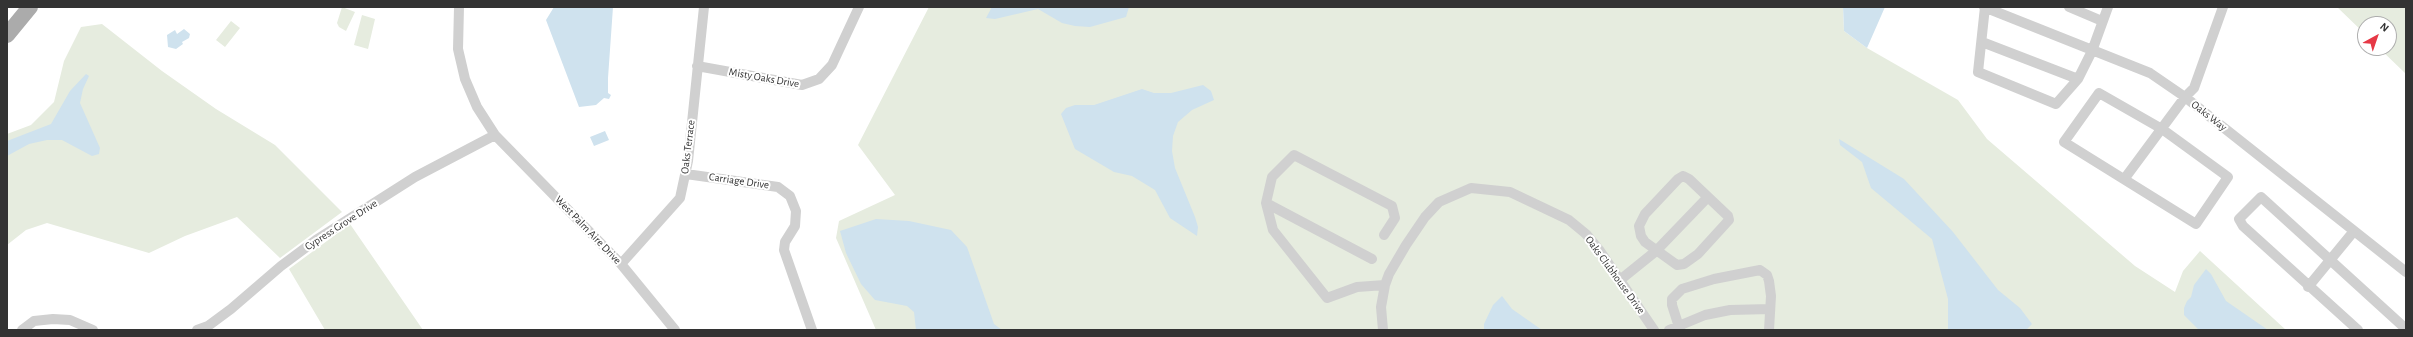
<!DOCTYPE html>
<html>
<head>
<meta charset="utf-8">
<style>
	body { margin:0 }
	#map { position:relative; width:2413px; height:337px; overflow:hidden; background:#fff; font-family:"Alegreya Sans",sans-serif }
	canvas { display:block }
	.frame { position:absolute; inset:0; border:8px solid #333; pointer-events:none }
	.north { position:absolute; left:2357px; top:16px; width:40px; height:40px; box-sizing:border-box; background:#fff; border:1px solid #adadad; border-radius:50%; rotate:40deg; font-size:11px; font-weight:700; line-height:16px; text-align:center; color:#333 }
	.north::after { content:''; display:block; margin:auto; width:14px; height:18px; background:#e63946; clip-path:polygon(50% 0,100% 100%,50% 72%,0 100%) }
</style>
</head>
<body>
<div id="map">
<canvas width="2413" height="337"></canvas>
<div class="frame"></div>
<div class="north">N</div>
</div>
<script>
const c = document.querySelector('canvas').getContext('2d');
c.lineJoin = 'round';
function paint(path, color) {
  c.fillStyle = color;
  c.fill(path, 'evenodd');
}
function toPath(rows) {
  const path = new Path2D();
  for (const r of rows) {
    path.moveTo(r[0], r[1]);
    for (let i = 2; i < r.length; i += 2) path.lineTo(r[i], r[i + 1]);
  }
  return path;
}
function strokePath(path, color, width, dash) {
  c.strokeStyle = color;
  c.lineWidth = width;
  c.lineCap = dash ? 'butt' : 'round';
  c.setLineDash(dash || []);
  c.stroke(path);
}
function write(font, color, halo, rows, align = 'center') {
  c.font = font + ' "Alegreya Sans",sans-serif';
  c.lineWidth = 4;
  c.setLineDash([]);
  c.textBaseline = 'middle';
  c.strokeStyle = halo;
  c.fillStyle = color;
  for (const [text, x, y, turn = 0] of rows) {
    c.save();
    c.translate(x, y);
    c.rotate((+turn || 0) * Math.PI / 180);
    c.textAlign = isNaN(turn) ? turn : align;
    if (halo) c.strokeText(text, 0, 0);
    c.fillText(text, 0, 0);
    c.restore();
  }
}
const green = toPath([
	[342,7,355,12,346,31,339,27,337,23],
	[929,7,1843,7,1844,31,1867,48,1958,100,1987,139,2135,266,2175,292,2183,271,2200,251,2286,330,876,330,836,238,839,221,895,195,858,145],
	[2337,7,2406,7,2406,74,2379,48,2389,48,2389,24,2365,24,2365,34],
	[362,15,375,19,368,49,354,45],
	[231,21,240,28,225,47,216,40],
	[102,24,162,71,216,109,275,145,342,212,280,258,237,217,185,236,149,253,47,223,26,230,7,245,7,134,31,125,54,102,64,61,81,27],
	[350,224,423,330,325,330,289,269]
]);
const water = toPath([
	[554,7,613,7,608,78,608,93,611,95,609,99,604,98,596,105,579,107,546,20],
	[992,7,1129,7,1126,17,1090,27,1075,26,1062,23,1038,9,995,19,986,18],
	[1843,7,1885,7,1867,48,1844,31],
	[184,29,190,34,189,38,182,42,183,44,176,49,168,47,167,35,175,30,177,34],
	[86,74,89,76,83,89,80,103,100,148,99,154,92,156,62,140,47,140,29,144,7,156,7,141,51,124,70,91],
	[1203,85,1211,91,1214,100,1192,110,1178,122,1173,136,1172,151,1175,168,1195,217,1198,227,1197,236,1170,218,1155,190,1132,176,1114,172,1075,149,1061,114,1066,108,1075,105,1094,105,1142,89,1154,93,1171,93],
	[605,131,609,140,594,146,590,137],
	[1839,139,1904,179,1953,232,1998,290,2020,308,2032,324,2026,330,1948,330,1948,299,1932,239,1871,188,1862,162,1840,145],
	[876,219,909,221,951,230,967,247,994,324,1002,330,916,330,914,312,907,306,875,300,861,284,846,253,840,231],
	[2206,269,2211,274,2226,301,2268,330,2199,330,2184,315,2184,308,2187,301,2191,297,2194,285],
	[1502,296,1512,309,1542,330,1484,330,1484,324,1493,305]
]);
const street = toPath([
	[459,7,458,49,465,79,477,107,495,135,621,264,675,330],
	[1984,7,2150,73,2185,97,2406,272],
	[1985,7,1978,72,2056,104,2078,79,2092,51,2108,7],
	[2069,7,2102,21],
	[1982,42,2078,79],
	[697,66,802,85,819,79,832,65,859,7],
	[2099,93,2162,129,2228,177,2196,224,2064,142,2099,93],
	[686,174,778,187,790,196,796,211,795,226,785,242,784,250,812,330],
	[1683,176,1689,179,1728,216,1729,220,1698,254,1684,264,1677,265,1645,242,1641,236,1639,226,1645,214,1678,179,1683,176],
	[2125,178,2185,97,2194,88,2223,7],
	[1266,203,1372,259],
	[1384,235,1395,218,1392,206,1294,155,1272,177,1266,203,1273,230,1327,298,1357,287,1385,285],
	[621,264,680,198,688,161,704,7],
	[1620,280,1656,251,1707,198],
	[2308,287,2354,231],
	[22,330,34,321,53,319,70,320,93,330],
	[197,330,208,326,231,309,281,266,316,240,415,177,495,135],
	[1383,330,1381,307,1385,285,1389,274,1406,245,1425,217,1439,202,1471,188,1510,192,1569,220,1586,234,1600,251,1654,330],
	[1669,330,1705,315,1730,310,1770,309],
	[1680,330,1672,305,1672,299,1682,289,1714,279,1760,270,1767,275,1769,281,1771,296,1769,330],
	[2358,330,2243,226,2239,219,2261,197,2406,329]
]);
const primary = toPath([
	[7,35,30,7]
]);
const streetNames = [
	["Misty Oaks Drive",764,78,10],
	["Oaks Way",2209,116,38],
	["Oaks Terrace",688,147,-83],
	["Carriage Drive",739,181,8],
	["Cypress Grove Drive",341,225,-33],
	["West Palm Aire Drive",588,230,46],
	["Oaks Clubhouse Drive",1615,275,54]
];
paint(green, '#e6ecdf');
paint(water, '#cfe2ee');
strokePath(street, '#d0d0d0', 10);
strokePath(primary, '#ababab', 16);
write('11px', '#333', '#fff', streetNames);
</script>
</body>
</html>
